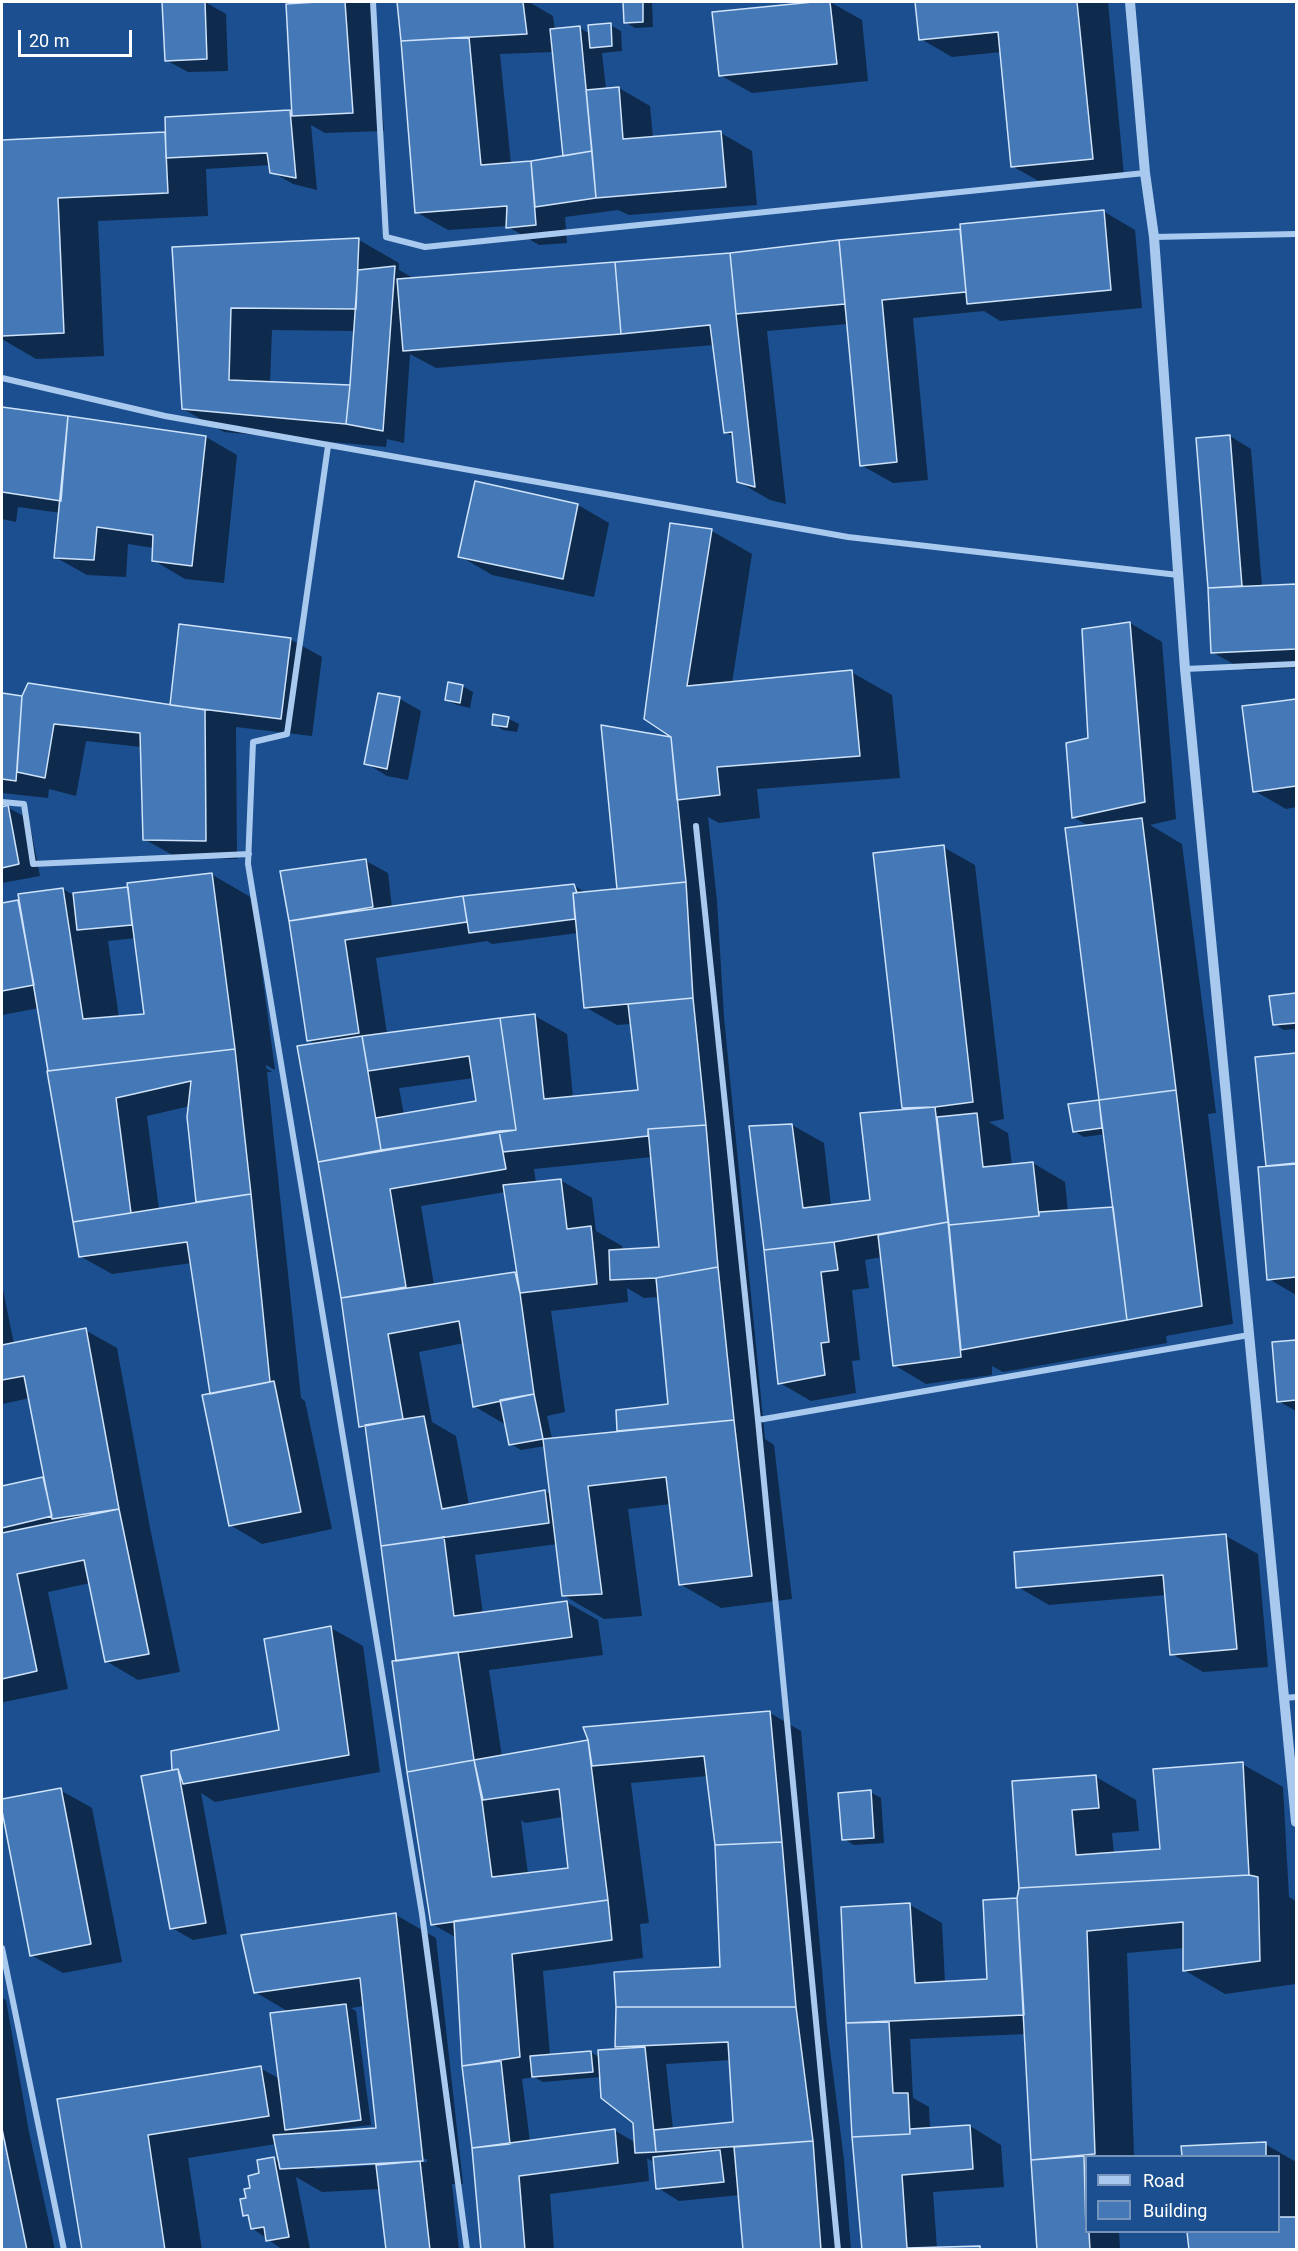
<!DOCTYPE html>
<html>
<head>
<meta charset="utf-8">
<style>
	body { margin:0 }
	#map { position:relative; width:1298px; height:2251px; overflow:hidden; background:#1b4f8f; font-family:Roboto,sans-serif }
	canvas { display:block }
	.frame { position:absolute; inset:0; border:3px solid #fff; pointer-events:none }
	.legend { position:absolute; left:1085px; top:2155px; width:195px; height:78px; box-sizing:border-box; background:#1b4f8f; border:2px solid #7695bc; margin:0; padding:8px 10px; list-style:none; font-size:18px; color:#fff }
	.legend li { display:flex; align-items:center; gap:12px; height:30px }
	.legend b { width:30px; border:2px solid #7695bc }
	.scale { position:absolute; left:18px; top:30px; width:114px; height:27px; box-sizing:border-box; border:3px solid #fff; border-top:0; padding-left:8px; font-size:18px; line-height:21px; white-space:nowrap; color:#fff; -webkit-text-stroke:4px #1b4f8f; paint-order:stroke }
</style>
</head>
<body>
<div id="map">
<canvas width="1298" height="2251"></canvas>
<div class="frame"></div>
<ul class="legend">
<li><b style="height:8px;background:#a9c9ee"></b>Road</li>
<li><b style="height:16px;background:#4478b7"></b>Building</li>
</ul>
<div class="scale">20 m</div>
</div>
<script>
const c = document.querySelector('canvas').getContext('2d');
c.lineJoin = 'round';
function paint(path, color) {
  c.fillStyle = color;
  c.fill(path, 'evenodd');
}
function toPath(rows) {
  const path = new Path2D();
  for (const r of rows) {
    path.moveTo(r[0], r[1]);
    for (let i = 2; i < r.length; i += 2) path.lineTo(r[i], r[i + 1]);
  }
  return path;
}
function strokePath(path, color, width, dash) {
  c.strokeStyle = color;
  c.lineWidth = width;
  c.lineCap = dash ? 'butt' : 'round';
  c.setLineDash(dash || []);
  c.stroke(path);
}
const shadow = toPath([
	[205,2,226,14,228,71,188,72,166,60,164,4],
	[287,2,374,2,384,131,325,133,311,125,317,190,293,184,272,172,270,165,206,169,208,216,98,221,104,356,36,359,2,339,2,141,164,134,167,135,290,112,294,114],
	[397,2,529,2,553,16,555,30,580,28,590,34,610,25,621,31,622,51,602,53,606,89,619,88,650,106,653,138,721,133,752,151,757,205,629,215,618,210,565,217,567,243,539,245,507,226,448,230,416,212],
	[554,52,564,157,511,164,500,54],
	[624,2,652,2,653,27,635,28,625,22],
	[830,2,862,20,868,81,752,93,720,75,714,13],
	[916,2,1108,2,1124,176,1044,184,1012,166,1001,52,952,57,921,39],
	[1103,211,1135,230,1142,308,1000,321,984,311,913,318,928,480,893,483,861,465,848,324,767,331,786,504,770,500,739,482,734,437,725,432,714,345,436,368,410,354,404,443,387,439,386,447,224,432,183,409,174,248,359,240,399,263,399,270,415,279,730,254,961,231],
	[272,330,355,331,352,387,270,383],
	[2,409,206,437,237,455,224,583,185,579,153,560,154,548,128,544,126,577,87,575,55,557,61,513,18,507,16,522,2,519],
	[1230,436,1251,449,1262,587,1296,586,1296,668,1244,670,1212,652,1198,439],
	[476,483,578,505,609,523,594,597,492,575,460,556],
	[712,531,752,554,732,683,851,672,892,695,900,778,757,789,760,818,719,823,708,817,717,901,724,1017,765,1439,774,1445,792,1599,721,1608,680,1584,671,1504,628,1509,642,1616,604,1619,563,1595,557,1544,475,1555,483,1614,566,1602,598,1620,603,1655,489,1670,502,1757,770,1713,801,1731,827,2026,844,2160,851,2250,745,2250,740,2195,679,2201,658,2188,655,2163,647,2158,649,2181,550,2194,554,2250,482,2250,464,2066,457,1938,432,1924,367,1430,360,1426,343,1297,299,1048,317,1045,309,1040,290,920,366,861,388,873,392,908,463,897,574,886,587,893,619,891,672,739],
	[578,933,585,1007,617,1025,631,1024,639,1092,573,1098,567,1034,535,1016,387,1034,376,958,487,941,492,944],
	[474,1078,477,1102,404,1115,399,1088],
	[652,1157,660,1248,623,1251,622,1246,596,1231,592,1198,560,1180,536,1183,534,1169],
	[505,1192,517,1273,434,1285,421,1206],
	[627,1288,644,1298,659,1297,669,1406,619,1430,622,1432,552,1439,547,1416,565,1412,551,1311,628,1302],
	[464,1343,474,1406,506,1425,511,1444,521,1450,545,1446,551,1495,545,1491,469,1505,456,1436,432,1422,419,1352],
	[708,1776,717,1845,722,1969,616,2046,622,2050,600,2058,591,2052,550,2056,543,1971,643,1958,640,1924,649,1923,631,1783],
	[563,1817,569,1869,528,1874,521,1820,525,1823],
	[731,2060,735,2123,673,2129,666,2064],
	[534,2077,543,2082,601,2077,635,2122,636,2143,614,2130,530,2142,522,2079],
	[1130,623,1162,642,1176,819,1150,825,1182,844,1216,1113,1208,1114,1233,1324,1166,1336,1167,1343,1003,1372,992,1366,992,1375,926,1384,894,1365,882,1257,865,1260,869,1288,852,1290,860,1360,852,1361,856,1393,811,1401,780,1383,792,1125,824,1143,831,1206,872,1201,904,1110,875,854,943,847,975,865,1004,1119,989,1122,1008,1133,1012,1166,1033,1163,1065,1182,1068,1212,1114,1209,1105,1134,1084,1137,1074,1131,1069,1105,1102,1101,1089,826,1073,817,1089,739,1083,630],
	[948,1200,952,1233,949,1233,944,1201],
	[290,639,322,657,312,736,236,727,237,859,176,857,144,839,142,747,86,741,76,796,49,789,48,798,2,793,2,694,23,698,171,707],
	[462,686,473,692,470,708,457,705,446,700],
	[379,695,400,699,421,711,408,780,387,776,366,763],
	[1296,701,1296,807,1286,809,1255,791,1244,707],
	[509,719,519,724,517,732,503,730,493,724],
	[7,807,29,819,40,876,2,883,2,808],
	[211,874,252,898,275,1070,266,1065,266,1068,272,1072,267,1072,301,1398,305,1401,332,1529,262,1544,230,1525,192,1263,112,1274,80,1256,39,1008,2,1015,2,904,18,902,21,903,63,889,75,896],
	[136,938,146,1016,119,1018,108,941],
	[190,1106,189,1117,198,1204,159,1210,147,1116],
	[1296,995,1296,1029,1284,1030,1274,1024,1271,997],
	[1296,1055,1296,1295,1269,1279,1271,1167,1267,1165,1256,1059],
	[2,1285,14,1344,85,1330,117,1348,150,1528,180,1672,138,1680,106,1661,90,1583,48,1592,68,1689,4,1702,2,1701,2,1488,43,1478,46,1481,30,1398,2,1404],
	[1296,1342,1296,1411,1278,1401,1273,1344],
	[1226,1536,1258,1554,1268,1667,1203,1672,1172,1654,1166,1595,1049,1605,1018,1587],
	[331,1628,363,1646,380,1772,215,1802,201,1793,227,1934,193,1940,172,1928,177,1771,174,1769,280,1731],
	[1242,1764,1283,1787,1289,1897,1296,1901,1296,1984,1225,1994,1184,1970,1184,1948,1127,1953,1134,2156,1086,2156,1086,2232,1119,2232,1120,2250,1038,2250,1026,2034,910,2039,913,2098,929,2107,930,2129,970,2126,1001,2145,1004,2187,933,2192,937,2249,980,2248,983,2250,864,2250,848,2023,843,1908,910,1905,942,1923,945,1983,989,1980,1021,1888,1013,1783,1096,1777,1136,1800,1139,1831,1112,1833,1114,1853,1162,1850],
	[60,1790,92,1808,122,1962,63,1973,31,1955,2,1804,2,1801],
	[870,1792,881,1798,884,1843,854,1845,844,1839],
	[396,1915,436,1938,463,2184,452,2184,459,2250,387,2250,380,2189,322,2192,296,2177,310,2249,283,2250,252,2228,250,2218,244,2215,247,2199,261,2175,274,2158,280,2162,276,2144,188,2158,202,2250,83,2250,58,2100,260,2068,280,2079,289,2012,255,1992],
	[364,2006,378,2129,340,2132,340,2129,371,2125,356,2011,351,2008],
	[427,2159,427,2162,315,2169,315,2166],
	[2,1998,6,2000,29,2132,55,2250,2,2250],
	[1265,2144,1296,2162,1296,2250,1190,2250,1189,2232,1278,2232,1278,2156,1183,2156,1182,2147]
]);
const building = toPath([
	[162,2,205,2,207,59,165,61,162,2],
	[317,2,345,2,353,113,292,116,286,4,317,2],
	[397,2,523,2,527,34,401,41,397,2],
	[623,2,643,2,643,22,624,23,623,2],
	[813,2,830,2,837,64,719,76,712,12,813,2],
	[915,2,1077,2,1093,159,1011,167,998,32,919,40,915,2],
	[611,23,612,46,590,48,588,25,611,23],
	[580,26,592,151,563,156,550,29,580,26],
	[469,37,481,165,531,161,536,225,506,228,507,206,415,213,401,41,469,37],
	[619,87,623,139,721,131,726,187,596,198,586,90,619,87],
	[290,110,296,178,270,173,267,153,166,158,165,117,290,110],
	[165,132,168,193,58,198,64,333,2,336,2,140,165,132],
	[592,151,596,198,535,207,531,161,592,151],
	[1104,210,1111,290,967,304,960,224,1104,210],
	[960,229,966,292,882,300,897,462,860,466,839,240,960,229],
	[359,238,356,309,231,308,229,380,350,385,346,424,182,409,172,247,359,238],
	[839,240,845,304,736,314,730,253,839,240],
	[730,253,736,314,755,487,737,482,732,432,724,433,710,325,621,334,615,262,730,253],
	[615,262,621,334,403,351,397,279,615,262],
	[395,266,383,431,346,424,350,385,358,270,395,266],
	[2,407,68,416,61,501,2,492,2,407],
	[68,416,206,436,192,566,152,561,153,535,97,527,94,560,54,558,68,416],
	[1230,435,1242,586,1208,588,1196,438,1230,435],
	[475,481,578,504,563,579,458,557,475,481],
	[670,523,712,529,687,686,852,670,860,756,717,767,720,795,677,800,671,737,644,719,670,523],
	[1296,584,1296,649,1211,653,1208,588,1296,584],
	[1130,622,1145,802,1072,818,1066,743,1088,738,1082,629,1130,622],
	[179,624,291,638,281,719,170,705,179,624],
	[448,682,463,685,460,703,445,700,448,682],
	[28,683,205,710,206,841,143,840,140,733,54,724,45,778,17,772,22,696,28,683],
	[2,693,22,696,16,781,2,779,2,693],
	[378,693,400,697,387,769,364,764,378,693],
	[1296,699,1296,786,1253,792,1242,706,1296,699],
	[493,714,509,717,507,727,492,725,493,714],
	[601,725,671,737,686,882,617,889,601,725],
	[8,805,19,864,2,868,2,807,8,805],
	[1142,818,1176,1090,1099,1100,1065,828,1142,818],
	[944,845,973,1102,935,1107,902,1108,873,853,944,845],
	[366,859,373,907,289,921,280,871,366,859],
	[212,873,235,1049,48,1071,18,894,63,888,83,1019,144,1014,127,883,212,873],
	[686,882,693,998,584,1008,573,893,686,882],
	[574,884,577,893,573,893,575,919,469,933,463,896,574,884],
	[128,887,132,925,77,930,73,893,128,887],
	[463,896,467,922,345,940,359,1033,307,1041,289,921,463,896],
	[18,900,34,985,2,991,2,903,18,900],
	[1296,993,1296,1023,1273,1025,1269,996,1296,993],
	[693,998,706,1125,648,1129,648,1136,503,1152,499,1131,516,1130,500,1018,535,1014,544,1099,638,1090,628,1004,693,998],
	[500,1018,516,1130,381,1150,376,1118,476,1101,469,1056,368,1071,362,1036,500,1018],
	[362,1036,381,1150,318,1162,297,1046,362,1036],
	[235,1049,251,1194,196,1202,187,1117,191,1081,116,1098,131,1213,73,1222,47,1071,235,1049],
	[1296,1053,1296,1163,1266,1166,1255,1057,1296,1053],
	[1176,1090,1202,1306,1127,1320,1099,1100,1176,1090],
	[1099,1100,1102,1128,1073,1132,1068,1104,1099,1100],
	[935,1107,948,1222,834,1242,764,1250,749,1126,792,1124,803,1208,870,1200,860,1113,935,1107],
	[977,1113,983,1167,1033,1162,1039,1216,949,1225,937,1117,977,1113],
	[706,1125,718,1267,656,1278,610,1280,609,1250,659,1247,648,1129,706,1125],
	[499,1131,506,1169,390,1189,406,1287,341,1298,318,1162,499,1131],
	[1296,1164,1296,1277,1267,1280,1258,1167,1296,1164],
	[561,1179,567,1229,591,1226,597,1284,520,1293,503,1185,561,1179],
	[251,1194,270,1382,210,1394,187,1242,79,1257,73,1222,251,1194],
	[1113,1207,1127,1320,961,1350,949,1225,1039,1216,1039,1212,1113,1207],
	[948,1222,961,1357,893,1366,878,1235,948,1222],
	[834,1242,838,1270,821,1272,829,1342,821,1343,825,1375,778,1384,764,1250,834,1242],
	[718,1267,734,1420,617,1431,616,1410,668,1404,656,1278,718,1267],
	[515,1272,520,1293,534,1394,473,1407,459,1321,388,1334,403,1419,359,1427,341,1298,515,1272],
	[86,1328,119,1509,52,1519,24,1376,2,1380,2,1345,86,1328],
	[1296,1340,1296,1400,1277,1402,1272,1342,1296,1340],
	[274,1381,301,1512,229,1526,202,1395,274,1381],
	[534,1394,543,1439,509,1445,500,1400,534,1394],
	[424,1416,442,1509,545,1490,549,1523,381,1546,365,1425,424,1416],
	[734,1420,752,1576,679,1585,666,1477,588,1486,602,1594,562,1596,543,1439,734,1420],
	[43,1477,52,1516,2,1528,2,1486,43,1477],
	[119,1509,149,1654,105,1662,84,1560,17,1574,37,1671,2,1679,2,1533,119,1509],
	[1226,1534,1237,1649,1170,1655,1163,1575,1016,1588,1014,1552,1226,1534],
	[444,1537,454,1616,567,1601,572,1637,396,1661,381,1546,444,1537],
	[331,1626,349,1755,183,1784,178,1769,172,1770,171,1751,279,1730,264,1639,331,1626],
	[458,1652,474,1760,407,1772,392,1661,458,1652],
	[770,1711,782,1842,715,1845,704,1756,592,1766,588,1740,583,1727,770,1711],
	[588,1740,608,1900,431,1925,407,1772,474,1760,482,1801,492,1877,568,1868,559,1789,483,1800,474,1760,588,1740],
	[1243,1762,1249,1875,1019,1888,1012,1781,1096,1775,1099,1808,1072,1810,1076,1855,1160,1849,1153,1769,1243,1762],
	[178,1769,206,1923,170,1929,141,1776,178,1769],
	[61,1788,91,1944,30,1956,2,1811,2,1799,61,1788],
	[871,1790,874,1838,842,1840,838,1793,871,1790],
	[782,1842,796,2007,616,2007,614,1972,720,1967,715,1845,782,1842],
	[1249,1875,1258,1877,1260,1961,1183,1971,1183,1922,1087,1931,1095,2154,1031,2160,1017,1898,1019,1888,1249,1875],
	[1017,1898,1024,2015,846,2023,841,1907,910,1903,915,1983,987,1979,983,1900,1017,1898],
	[608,1900,612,1940,512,1954,520,2057,462,2066,454,1921,608,1900],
	[396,1913,423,2161,280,2169,273,2135,376,2128,360,1978,254,1993,241,1935,396,1913],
	[346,2004,361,2120,285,2130,270,2013,346,2004],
	[616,2007,796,2007,813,2141,656,2152,654,2130,733,2122,728,2042,615,2047,616,2007],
	[889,2022,893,2093,908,2093,910,2134,852,2137,846,2023,889,2022],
	[645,2047,656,2152,635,2153,633,2123,601,2098,598,2050,645,2047],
	[591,2051,593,2072,532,2077,530,2056,591,2051],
	[501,2061,510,2144,472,2148,462,2066,501,2061],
	[261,2066,269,2116,148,2135,165,2250,82,2250,57,2099,261,2066],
	[970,2125,973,2169,902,2175,907,2248,980,2246,980,2250,862,2250,852,2137,910,2134,910,2129,970,2125],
	[2,2129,27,2250,2,2250,2,2129],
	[615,2129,618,2163,519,2176,525,2250,481,2250,472,2148,615,2129],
	[813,2141,821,2250,743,2250,734,2147,813,2141],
	[1266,2142,1266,2156,1182,2156,1181,2146,1266,2142],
	[720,2150,724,2182,656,2189,653,2157,720,2150],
	[1084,2156,1086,2232,1089,2232,1090,2250,1037,2250,1031,2160,1084,2156],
	[274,2157,289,2237,266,2241,264,2227,251,2229,248,2215,243,2216,240,2199,246,2198,244,2189,250,2188,248,2176,259,2173,257,2160,274,2157],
	[420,2161,430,2250,386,2250,376,2165,420,2161],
	[1278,2217,1296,2217,1296,2250,1189,2250,1187,2232,1278,2232,1278,2217]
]);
const minor = toPath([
	[373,2,386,237,425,247,1145,173],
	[1154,237,1296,234],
	[2,378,165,416,848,537,1178,575],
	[328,446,287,734,253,742,248,864,422,1914,467,2250],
	[1185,669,1296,664],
	[2,802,24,804,33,864,249,854],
	[696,826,758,1420,838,2250],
	[758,1420,1249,1335],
	[1284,1698,1296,1697],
	[2,1948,64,2250]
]);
const tertiary = toPath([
	[1130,2,1145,173,1154,237,1185,669,1296,1822]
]);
paint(shadow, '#0007');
paint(building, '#4478b7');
strokePath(building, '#cfe3fa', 1.5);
strokePath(minor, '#a9c9ee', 6);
strokePath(tertiary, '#a9c9ee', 10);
</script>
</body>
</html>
